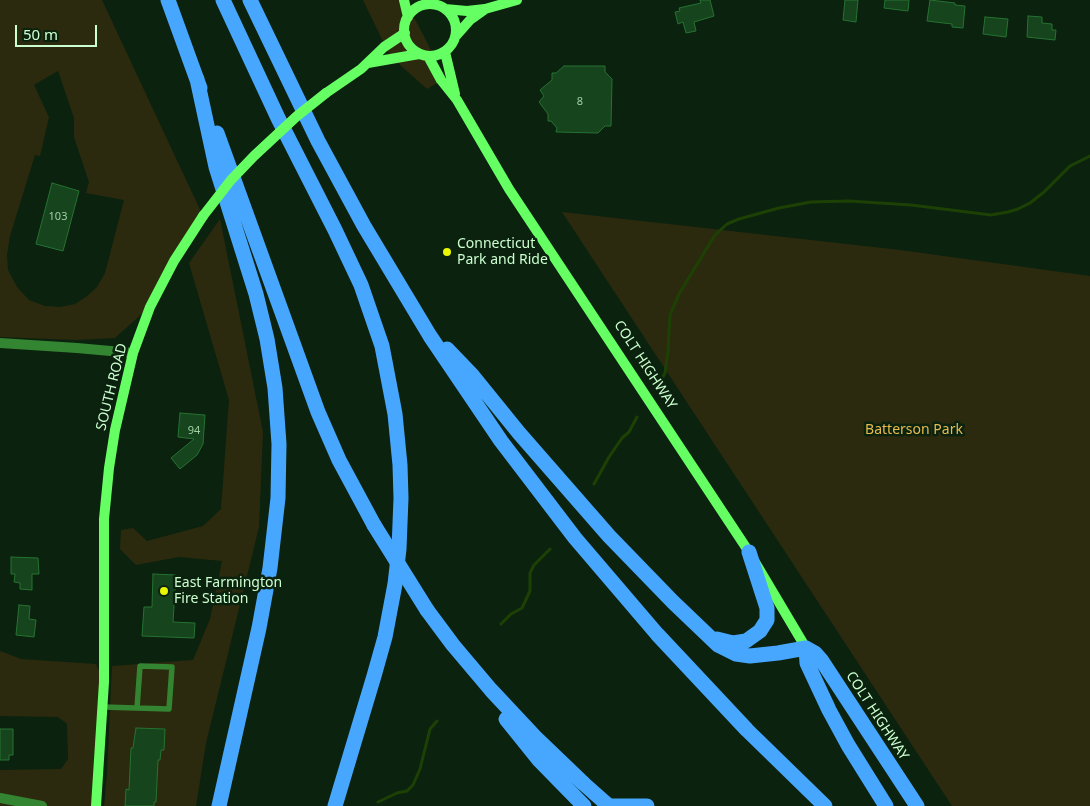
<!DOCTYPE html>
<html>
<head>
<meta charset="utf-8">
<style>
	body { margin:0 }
	#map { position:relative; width:1090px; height:806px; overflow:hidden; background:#0b220e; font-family:"Noto Sans",sans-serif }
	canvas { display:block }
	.scale { position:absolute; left:15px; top:25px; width:82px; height:22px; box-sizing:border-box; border:2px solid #ccffd0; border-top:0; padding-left:6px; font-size:15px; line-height:18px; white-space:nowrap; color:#ccffd0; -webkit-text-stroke:4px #0b220e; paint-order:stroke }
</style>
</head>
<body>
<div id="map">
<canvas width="1090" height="806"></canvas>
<div class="scale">50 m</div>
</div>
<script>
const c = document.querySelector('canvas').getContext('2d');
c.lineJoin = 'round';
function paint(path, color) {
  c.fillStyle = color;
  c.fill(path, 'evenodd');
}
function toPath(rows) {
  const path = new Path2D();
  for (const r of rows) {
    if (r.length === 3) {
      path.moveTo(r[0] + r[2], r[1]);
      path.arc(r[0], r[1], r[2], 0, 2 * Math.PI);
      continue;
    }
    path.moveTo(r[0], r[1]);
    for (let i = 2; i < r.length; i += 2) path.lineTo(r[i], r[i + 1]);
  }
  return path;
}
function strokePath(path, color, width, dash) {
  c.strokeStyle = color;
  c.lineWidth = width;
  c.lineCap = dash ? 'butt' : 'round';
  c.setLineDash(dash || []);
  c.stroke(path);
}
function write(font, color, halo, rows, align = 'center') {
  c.font = font + ' "Noto Sans",sans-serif';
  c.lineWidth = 5;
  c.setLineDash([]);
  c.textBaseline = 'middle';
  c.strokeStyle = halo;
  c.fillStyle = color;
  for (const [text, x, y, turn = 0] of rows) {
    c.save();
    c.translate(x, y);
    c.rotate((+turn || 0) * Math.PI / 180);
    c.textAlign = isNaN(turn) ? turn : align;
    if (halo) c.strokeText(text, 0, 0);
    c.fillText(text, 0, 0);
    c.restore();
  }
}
const green = toPath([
	[0,0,102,0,203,216,155,302,115,338,76,340,0,337],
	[58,71,74,118,74,137,89,182,86,193,124,200,105,273,97,287,86,297,75,304,60,307,45,306,29,300,17,287,8,270,7,255,10,236,35,155,40,156,49,117,34,85],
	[363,0,405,0,457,100,439,82,427,89,390,56],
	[562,212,900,250,1090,276,1090,806,952,806],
	[220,219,263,432,259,527,206,743,196,806,104,806,107,774,112,666,193,660,210,619,222,561,179,557,136,565,120,549,121,530,133,528,147,541,203,526,221,509,229,400,189,263],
	[0,651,21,659,96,664,104,682,96,806,0,806,0,770,61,769,68,759,67,724,58,717,0,716]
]);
const stream = toPath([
	[659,384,665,373,668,351,670,315,679,294,715,235,727,224,739,219,779,208,811,202,849,201,911,205,991,215,1008,212,1018,209,1030,203,1044,192,1070,166,1090,156],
	[594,484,609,457,622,438,629,432,637,417],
	[501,624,511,614,522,608,530,591,530,573,534,565,550,549],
	[378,802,397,793,407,791,413,785,420,769,430,729,437,721]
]);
const building = toPath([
	[700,0,710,0,714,16,694,22,696,31,686,33,683,22,678,24,675,12,680,11,679,8,701,3,700,0],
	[845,0,858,0,856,22,843,20,845,0],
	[885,0,909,0,908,11,884,8,885,0],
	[930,0,955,3,955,5,965,6,963,28,952,27,952,24,927,21,930,0],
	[1028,16,1042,17,1042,23,1052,24,1052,30,1056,30,1055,40,1027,37,1028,16],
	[985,17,1008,19,1006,37,983,34,985,17],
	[564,66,605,66,605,72,612,79,611,126,605,126,598,133,556,132,557,128,551,121,548,121,548,114,539,102,544,96,540,90,552,80,552,73,556,73,564,66],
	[52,183,79,191,63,251,36,244,52,183],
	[180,413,205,415,203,444,197,455,180,469,171,458,194,439,178,437,180,413],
	[11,557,38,558,39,574,32,574,32,590,20,589,20,583,14,582,15,574,11,574,11,557],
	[153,574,176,575,173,622,195,623,194,638,142,636,144,607,152,607,153,574],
	[19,605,30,606,29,619,36,620,34,637,16,635,19,605],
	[136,728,165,729,164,750,161,750,160,760,158,760,156,802,154,802,154,806,125,806,126,789,129,790,131,748,133,748,136,728],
	[0,729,13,729,13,755,9,755,9,760,0,760,0,729]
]);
const lane = toPath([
	[103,707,169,709,172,667,140,666,137,708]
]);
const street = toPath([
	[0,343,77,348,133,353],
	[0,798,42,806]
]);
const secondary = toPath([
	[404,0,408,17],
	[430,30,26],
	[445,9,467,11,485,9,517,0],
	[455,37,470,20,484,10],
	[445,52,455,94],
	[428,56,441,80,457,100,509,189,749,552,806,648],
	[368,63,419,54],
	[326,93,361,69,384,47,405,33],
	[96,806,104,682,104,519,109,468,115,430,133,353,150,307,174,261,203,216]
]);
const highway = toPath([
	[168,0,200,88],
	[223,0,278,118,335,230,361,285,382,346,395,414,400,465,401,498,399,549,395,584,385,637,374,676,335,806],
	[250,0,318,141,364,226,430,336,501,441,575,538,657,634,747,730,825,806],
	[197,79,216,167,256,294,267,339,275,388,279,444,278,498,270,568,259,628,219,806],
	[217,133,318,412,339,460,374,525],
	[447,349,472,375,519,433,609,536,673,602,718,645,736,654,750,656,778,653,806,648],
	[427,610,453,645,491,690,535,737,583,783],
	[717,639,733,643,746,641,760,631,767,620,767,608,749,552],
	[806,648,815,653,822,661,917,806],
	[806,648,807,663,829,710,848,745,886,806],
	[506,719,539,760,584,806],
	[606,806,647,806]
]);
const secondaryBridge = toPath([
	[203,216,231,180,254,156,297,116,326,93]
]);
const highwayBridge = toPath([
	[374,525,427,610],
	[583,783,609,806]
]);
const markers = [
	[447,252,5,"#e9f700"],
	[164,591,5,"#e9f700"]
];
const numberNames = [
	["8",580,102],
	["103",58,217],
	["94",194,431]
];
const poiNames = [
	["Connecticut",457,244],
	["Park and Ride",457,260],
	["East Farmington",174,583],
	["Fire Station",174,599]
];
const streetNames = [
	["COLT HIGHWAY",645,365,57],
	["SOUTH ROAD",112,387,-76],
	["COLT HIGHWAY",877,716,57]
];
const parkNames = [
	["Batterson Park",914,430]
];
paint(green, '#2c2a0e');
strokePath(stream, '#1d4105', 3);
paint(building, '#16441d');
strokePath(building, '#267232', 1);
strokePath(lane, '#338532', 5.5);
strokePath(street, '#338532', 10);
strokePath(secondary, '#66ff63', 10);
strokePath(highway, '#47a7ff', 15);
strokePath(secondaryBridge, '#66ff63', 10);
strokePath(highwayBridge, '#47a7ff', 15);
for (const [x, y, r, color] of markers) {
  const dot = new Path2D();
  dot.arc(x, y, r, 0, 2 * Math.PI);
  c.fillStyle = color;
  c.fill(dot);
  strokePath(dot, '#0b220e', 2);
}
write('11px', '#9ed0a3', null, numberNames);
write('14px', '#ccffd0', '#0b220e', poiNames, 'left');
write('14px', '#ccffd0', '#0b220e', streetNames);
write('14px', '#e9bb4e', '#0b220e', parkNames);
</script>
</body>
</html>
